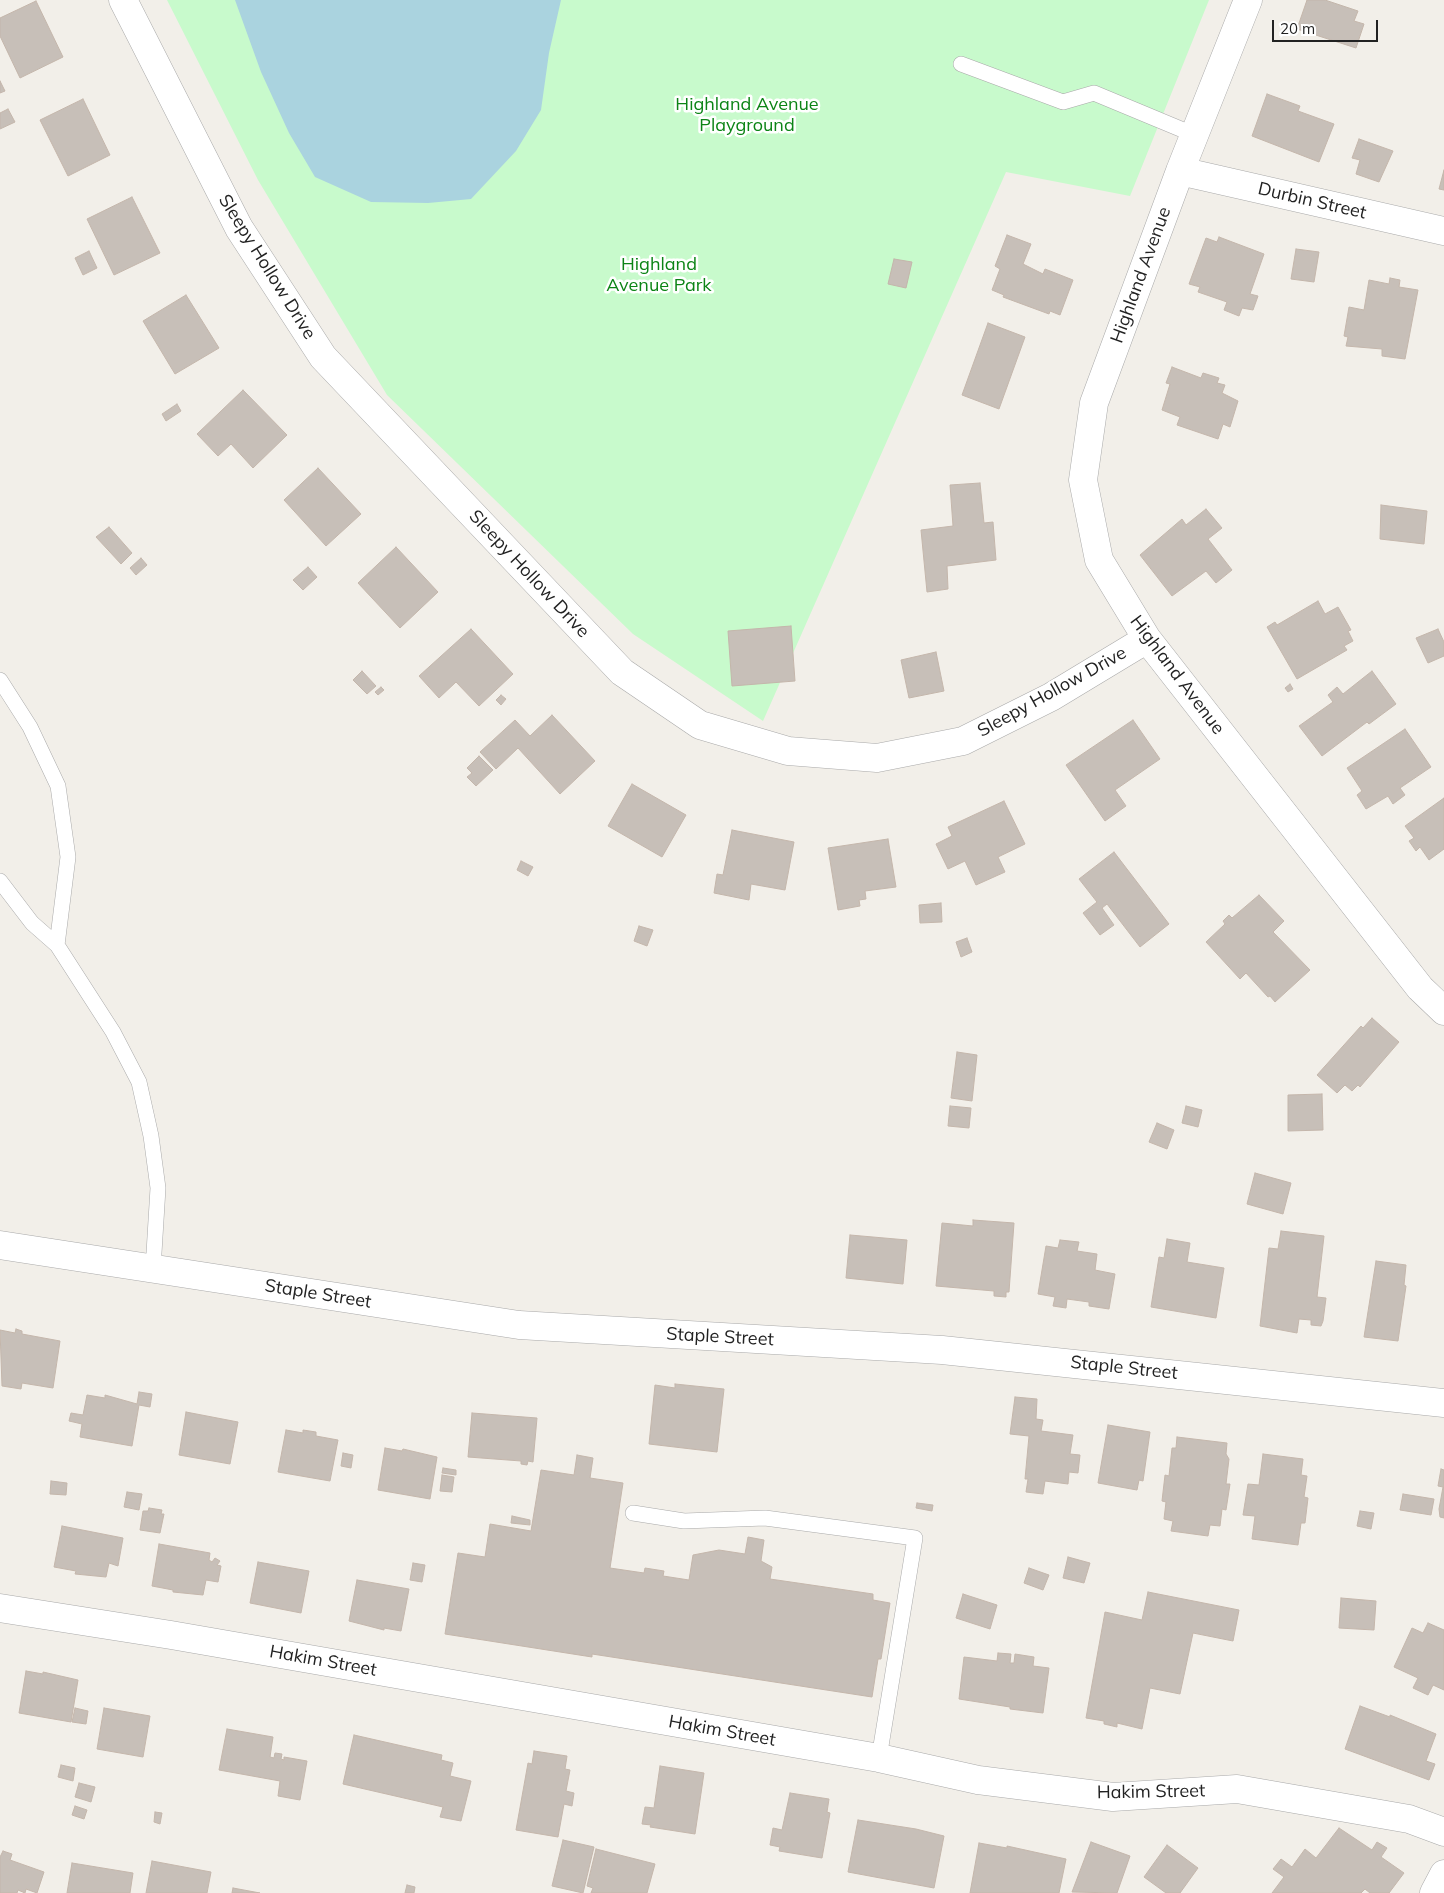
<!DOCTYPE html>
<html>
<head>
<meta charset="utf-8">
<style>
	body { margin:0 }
	#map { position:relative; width:1444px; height:1893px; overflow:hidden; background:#f2efe9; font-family:Mulish,sans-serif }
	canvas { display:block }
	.scale { position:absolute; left:1272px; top:20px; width:106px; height:22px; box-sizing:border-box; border:2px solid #222; border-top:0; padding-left:6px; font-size:15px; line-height:18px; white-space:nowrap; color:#222; -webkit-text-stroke:4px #fff; paint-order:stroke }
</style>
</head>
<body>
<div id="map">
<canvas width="1444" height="1893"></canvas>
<div class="scale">20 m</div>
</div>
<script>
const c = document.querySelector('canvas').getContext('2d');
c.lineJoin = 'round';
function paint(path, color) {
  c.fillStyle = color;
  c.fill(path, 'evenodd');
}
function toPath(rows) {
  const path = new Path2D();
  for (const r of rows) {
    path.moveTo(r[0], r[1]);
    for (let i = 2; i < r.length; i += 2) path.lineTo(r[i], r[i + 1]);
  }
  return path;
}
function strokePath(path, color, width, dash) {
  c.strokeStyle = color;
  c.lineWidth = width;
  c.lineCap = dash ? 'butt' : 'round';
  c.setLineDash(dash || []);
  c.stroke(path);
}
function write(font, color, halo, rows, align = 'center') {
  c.font = font + ' Mulish,sans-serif';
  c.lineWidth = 5;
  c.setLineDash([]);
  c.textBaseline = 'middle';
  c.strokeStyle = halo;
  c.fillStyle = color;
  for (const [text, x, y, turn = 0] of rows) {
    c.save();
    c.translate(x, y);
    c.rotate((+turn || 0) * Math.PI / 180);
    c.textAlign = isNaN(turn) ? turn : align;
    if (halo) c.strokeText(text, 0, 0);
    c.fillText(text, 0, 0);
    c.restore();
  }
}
const park = toPath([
	[167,0,1209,0,1130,196,1006,172,763,721,633,634,387,395,258,180]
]);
const water = toPath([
	[235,0,561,0,549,53,541,110,516,151,471,199,428,203,371,202,315,177,289,133,261,72]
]);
const building = toPath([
	[1307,0,1325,0,1358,11,1354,21,1364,24,1356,48,1297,29,1307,0],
	[36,1,63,57,20,78,0,36,0,18,36,1],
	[0,81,5,91,0,93,0,81],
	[1267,94,1300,106,1298,111,1334,124,1319,162,1252,136,1267,94],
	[83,99,110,155,68,176,40,120,83,99],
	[8,109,15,122,0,129,0,113,8,109],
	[1359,139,1393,151,1379,182,1356,174,1360,160,1352,158,1359,139],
	[1444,170,1444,190,1439,189,1444,170],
	[132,197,160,253,114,275,87,219,132,197],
	[1007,235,1031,244,1023,264,1043,274,1045,269,1073,280,1060,315,1050,311,1049,314,1003,297,1004,295,992,290,1000,269,995,266,1007,235],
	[1219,237,1264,254,1250,294,1258,296,1253,310,1242,308,1239,316,1224,310,1227,302,1198,292,1200,287,1189,284,1206,238,1217,242,1219,237],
	[1296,249,1319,252,1314,282,1291,279,1296,249],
	[89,251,97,268,83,275,75,258,89,251],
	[894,259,912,262,906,288,888,284,894,259],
	[1390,278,1400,280,1399,287,1418,290,1405,359,1382,356,1382,349,1346,346,1348,337,1344,336,1349,307,1364,310,1369,280,1389,284,1390,278],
	[186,295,219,348,175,374,143,321,186,295],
	[988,323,1025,337,999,409,962,395,988,323],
	[1172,367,1201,378,1203,373,1219,378,1217,383,1225,385,1222,393,1238,401,1230,427,1223,424,1218,439,1177,425,1180,417,1162,410,1170,384,1166,383,1172,367],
	[243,390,287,435,253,468,231,444,218,456,197,434,243,390],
	[177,404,181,411,166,421,162,414,177,404],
	[318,468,361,514,326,546,284,500,318,468],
	[980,483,984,523,993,522,996,560,947,566,948,589,927,592,921,530,953,526,950,485,980,483],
	[1381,505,1427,511,1424,544,1380,539,1381,505],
	[1206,509,1222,528,1208,539,1232,570,1216,583,1206,571,1172,596,1140,555,1182,519,1186,525,1206,509],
	[109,527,132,553,121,564,96,537,109,527],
	[396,547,438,592,400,628,358,583,396,547],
	[141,558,147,565,136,575,130,568,141,558],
	[308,567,317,577,303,590,293,580,308,567],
	[1318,601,1325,614,1338,607,1351,630,1348,631,1353,641,1344,646,1347,650,1297,679,1267,627,1275,622,1277,625,1318,601],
	[791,626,795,681,732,686,728,631,791,626],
	[471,629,513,674,479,706,456,682,439,698,419,676,471,629],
	[1438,629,1444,642,1444,656,1428,663,1416,638,1438,629],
	[936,652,944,691,909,698,901,660,936,652],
	[362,671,376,686,367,694,353,680,362,671],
	[1372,671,1396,704,1369,724,1367,722,1322,756,1299,726,1333,702,1328,695,1337,687,1343,694,1372,671],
	[1290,684,1293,689,1288,692,1285,688,1290,684],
	[381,687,384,690,378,695,375,692,381,687],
	[501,695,506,699,501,705,496,700,501,695],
	[552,715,595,761,560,794,518,748,496,769,480,752,515,720,530,736,552,715],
	[1133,720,1160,759,1115,790,1126,806,1105,821,1066,765,1133,720],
	[1405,729,1431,767,1400,788,1405,795,1393,804,1388,796,1366,809,1357,795,1362,791,1347,768,1405,729],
	[479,756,493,770,476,786,467,777,472,773,467,768,479,756],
	[632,784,686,815,662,857,608,826,632,784],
	[1444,798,1444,849,1429,860,1420,847,1416,851,1409,841,1414,838,1405,826,1444,798],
	[1004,801,1025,844,998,857,1005,872,976,885,965,861,948,869,936,844,952,836,948,827,1004,801],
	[732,830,794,842,785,890,751,884,749,900,714,893,717,874,723,875,732,830],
	[888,839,896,887,865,891,866,899,859,900,860,906,838,910,828,848,888,839],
	[1114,852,1169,924,1140,947,1107,904,1102,908,1114,925,1100,935,1083,913,1097,902,1079,879,1114,852],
	[521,861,533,867,528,876,517,870,521,861],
	[1259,895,1284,921,1273,932,1310,970,1275,1002,1270,996,1268,997,1246,973,1240,979,1206,942,1225,924,1223,921,1229,915,1232,918,1259,895],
	[941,903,942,922,920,923,919,905,941,903],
	[639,926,653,930,647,946,634,941,639,926],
	[967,938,972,952,961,957,956,942,967,938],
	[1372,1018,1399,1042,1360,1087,1358,1085,1352,1091,1345,1085,1337,1093,1317,1075,1361,1026,1363,1028,1372,1018],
	[957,1052,977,1055,972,1101,951,1098,957,1052],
	[1322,1094,1323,1130,1288,1131,1288,1095,1322,1094],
	[950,1106,971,1108,969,1128,948,1126,950,1106],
	[1186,1106,1202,1110,1198,1127,1182,1123,1186,1106],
	[1157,1123,1174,1130,1167,1149,1149,1142,1157,1123],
	[1255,1173,1291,1183,1283,1214,1247,1204,1255,1173],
	[973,1220,1014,1223,1009,1292,1006,1292,1006,1297,994,1296,994,1291,936,1286,942,1223,973,1226,973,1220],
	[1281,1231,1324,1236,1317,1297,1326,1298,1323,1321,1321,1326,1311,1325,1311,1320,1299,1319,1297,1333,1260,1326,1269,1248,1278,1249,1281,1231],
	[850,1235,907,1240,903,1284,846,1278,850,1235],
	[1167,1239,1190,1243,1187,1262,1224,1268,1216,1318,1151,1307,1159,1257,1164,1258,1167,1239],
	[1060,1240,1079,1242,1077,1251,1097,1254,1095,1270,1115,1274,1109,1309,1089,1306,1089,1302,1067,1299,1066,1308,1053,1306,1055,1297,1038,1294,1046,1246,1058,1248,1060,1240],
	[1376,1261,1406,1265,1404,1285,1406,1286,1398,1341,1364,1337,1376,1261],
	[16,1329,22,1331,22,1334,60,1341,53,1388,22,1383,21,1389,2,1386,0,1330,15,1333,16,1329],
	[675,1384,724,1389,717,1452,649,1444,655,1385,675,1388,675,1384],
	[139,1392,152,1394,150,1407,139,1405,132,1446,80,1437,82,1424,69,1421,71,1413,83,1415,87,1395,105,1398,105,1395,137,1404,139,1392],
	[1015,1397,1037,1399,1036,1419,1043,1420,1041,1431,1073,1435,1070,1454,1080,1455,1078,1473,1069,1472,1068,1484,1045,1481,1043,1494,1026,1492,1028,1479,1025,1479,1029,1436,1010,1434,1015,1397],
	[186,1412,238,1422,230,1464,179,1455,186,1412],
	[472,1413,537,1418,533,1462,528,1461,527,1465,521,1464,521,1461,468,1457,472,1413],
	[1108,1425,1150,1432,1143,1481,1139,1480,1137,1490,1098,1483,1108,1425],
	[286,1430,303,1433,303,1430,316,1432,316,1436,338,1440,330,1481,278,1472,286,1430],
	[1177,1437,1227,1443,1226,1454,1229,1459,1226,1484,1230,1484,1226,1510,1222,1509,1220,1526,1210,1525,1208,1536,1171,1531,1173,1521,1164,1519,1166,1502,1162,1501,1165,1475,1169,1476,1172,1448,1176,1448,1177,1437],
	[385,1448,402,1451,403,1449,437,1457,430,1499,378,1490,385,1448],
	[343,1453,353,1455,351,1468,341,1466,343,1453],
	[1263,1454,1303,1459,1301,1475,1307,1476,1304,1497,1308,1498,1305,1523,1301,1523,1298,1545,1252,1539,1255,1516,1243,1515,1248,1484,1259,1485,1263,1454],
	[577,1455,593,1458,590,1478,623,1483,610,1568,644,1573,645,1568,664,1571,663,1576,689,1580,693,1555,719,1550,745,1554,748,1537,764,1540,761,1561,772,1567,770,1579,873,1594,873,1600,890,1603,881,1659,878,1659,872,1697,592,1654,592,1657,445,1634,458,1553,485,1557,490,1524,531,1531,541,1470,574,1475,577,1455],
	[443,1468,456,1470,456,1475,442,1473,443,1468],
	[1441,1469,1444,1470,1444,1518,1440,1517,1439,1509,1443,1487,1438,1486,1441,1469],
	[442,1475,454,1477,452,1492,440,1491,442,1475],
	[51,1481,67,1483,66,1495,50,1494,51,1481],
	[127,1492,142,1494,139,1510,124,1507,127,1492],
	[1403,1494,1434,1499,1431,1515,1400,1510,1403,1494],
	[917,1503,933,1505,932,1511,916,1508,917,1503],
	[149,1508,162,1510,161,1514,164,1514,160,1533,140,1530,143,1511,148,1511,149,1508],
	[1360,1511,1374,1513,1371,1529,1357,1526,1360,1511],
	[512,1516,530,1520,530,1525,511,1523,512,1516],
	[62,1526,123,1538,118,1566,109,1563,106,1577,75,1574,76,1571,54,1567,62,1526],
	[159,1544,210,1553,209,1560,212,1562,215,1558,220,1561,217,1565,221,1566,218,1582,206,1580,203,1595,173,1592,173,1590,152,1586,159,1544],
	[1068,1557,1090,1563,1084,1583,1063,1578,1068,1557],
	[258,1562,309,1571,301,1613,250,1603,258,1562],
	[413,1563,425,1565,422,1582,410,1580,413,1563],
	[1029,1568,1049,1575,1043,1590,1024,1583,1029,1568],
	[357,1580,409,1589,401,1631,384,1628,384,1630,349,1621,357,1580],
	[1148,1592,1239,1610,1233,1641,1193,1633,1180,1694,1150,1688,1142,1729,1117,1723,1117,1727,1104,1724,1104,1721,1086,1718,1105,1612,1142,1620,1148,1592],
	[963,1594,997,1605,990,1629,956,1618,963,1594],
	[1341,1598,1376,1601,1374,1630,1339,1628,1341,1598],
	[1428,1623,1444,1630,1444,1690,1433,1685,1428,1695,1413,1688,1418,1678,1394,1667,1412,1628,1423,1633,1428,1623],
	[998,1653,1011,1654,1010,1663,1014,1663,1015,1654,1034,1657,1033,1666,1049,1668,1043,1713,1010,1709,1010,1707,959,1699,964,1657,997,1661,998,1653],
	[26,1671,43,1674,43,1672,78,1680,71,1722,19,1713,26,1671],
	[1360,1706,1390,1717,1390,1715,1436,1734,1426,1761,1435,1764,1429,1780,1345,1749,1360,1706],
	[75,1708,88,1711,86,1724,72,1722,75,1708],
	[104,1708,150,1716,143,1757,97,1749,104,1708],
	[227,1729,273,1737,270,1757,274,1758,275,1753,282,1754,281,1759,284,1760,284,1757,307,1761,300,1800,278,1796,280,1781,219,1770,227,1729],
	[354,1735,442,1755,441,1760,453,1763,450,1776,471,1781,461,1821,440,1817,443,1807,343,1784,354,1735],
	[534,1751,567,1756,565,1769,570,1770,566,1791,574,1793,572,1806,564,1804,558,1837,516,1830,528,1763,532,1764,534,1751],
	[61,1765,75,1768,73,1781,58,1777,61,1765],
	[660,1766,704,1773,695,1834,650,1827,651,1825,642,1824,645,1807,654,1808,660,1766],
	[79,1783,95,1787,91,1802,75,1797,79,1783],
	[790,1793,829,1799,827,1812,830,1813,822,1858,779,1851,780,1847,770,1845,773,1828,782,1830,790,1793],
	[75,1806,87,1810,84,1819,72,1815,75,1806],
	[155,1812,162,1813,160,1824,154,1822,155,1812],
	[858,1820,916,1829,944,1836,934,1888,848,1872,858,1820],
	[1339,1828,1372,1850,1377,1842,1387,1848,1381,1857,1404,1873,1389,1893,1370,1893,1365,1889,1361,1893,1272,1893,1284,1877,1273,1869,1281,1859,1292,1867,1305,1849,1316,1858,1339,1828],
	[563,1840,594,1847,583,1893,552,1886,563,1840],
	[1091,1842,1130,1856,1117,1893,1072,1892,1091,1842],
	[979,1843,1007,1848,1007,1846,1066,1859,1059,1893,970,1893,979,1843],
	[1167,1845,1198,1868,1180,1893,1166,1893,1144,1877,1167,1845],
	[596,1849,655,1864,647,1893,591,1893,593,1888,587,1886,596,1849],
	[3,1851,12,1854,10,1860,44,1872,37,1893,26,1889,25,1893,18,1890,17,1893,0,1893,0,1857,3,1851],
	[152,1861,211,1872,207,1893,146,1893,152,1861],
	[72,1863,133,1873,130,1893,67,1893,72,1863],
	[407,1885,415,1887,414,1893,405,1893,407,1885],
	[233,1888,260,1893,232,1893,233,1888]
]);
const lane = toPath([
	[961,64,1063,102,1094,93,1195,135],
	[0,680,30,727,58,786,68,857,57,945,113,1032,139,1082,151,1136,158,1188,153,1269],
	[0,881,32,923,57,945],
	[633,1513,684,1521,765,1518,915,1538,879,1758]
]);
const street = toPath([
	[123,0,239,228,323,357,622,672,700,725,788,751,877,758,963,741,1051,697,1147,639],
	[1248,0,1180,171,1094,403,1083,480,1099,560,1147,639,1420,988,1444,1011],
	[1180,171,1444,231],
	[0,1245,519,1325,942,1350,1444,1403],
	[0,1608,171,1635,879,1758,978,1780,1113,1797,1237,1789,1409,1819,1444,1832],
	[1434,1893,1444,1874]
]);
const parkNames = [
	["Highland Avenue",747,105],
	["Playground",747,126],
	["Highland",659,265],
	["Avenue Park",659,286]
];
const streetNames = [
	["Durbin Street",1312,201,13],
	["Sleepy Hollow Drive",267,267,58],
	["Highland Avenue",1141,275,-70],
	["Sleepy Hollow Drive",529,574,47],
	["Highland Avenue",1177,675,53],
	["Sleepy Hollow Drive",1052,692,-29],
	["Staple Street",318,1294,9],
	["Staple Street",720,1337,3],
	["Staple Street",1124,1368,6],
	["Hakim Street",323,1661,10],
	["Hakim Street",722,1731,10],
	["Hakim Street",1151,1792,-1]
];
paint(park, '#c8facc');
paint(water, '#aad3df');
paint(building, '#c7bfb8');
strokePath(building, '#c4b6ab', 1);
strokePath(lane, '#a9a9a9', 16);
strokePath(street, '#a9a9a9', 29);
strokePath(lane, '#fff', 15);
strokePath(street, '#fff', 28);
write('18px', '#0c8416', '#fff', parkNames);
write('18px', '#222', '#fff', streetNames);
</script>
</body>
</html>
